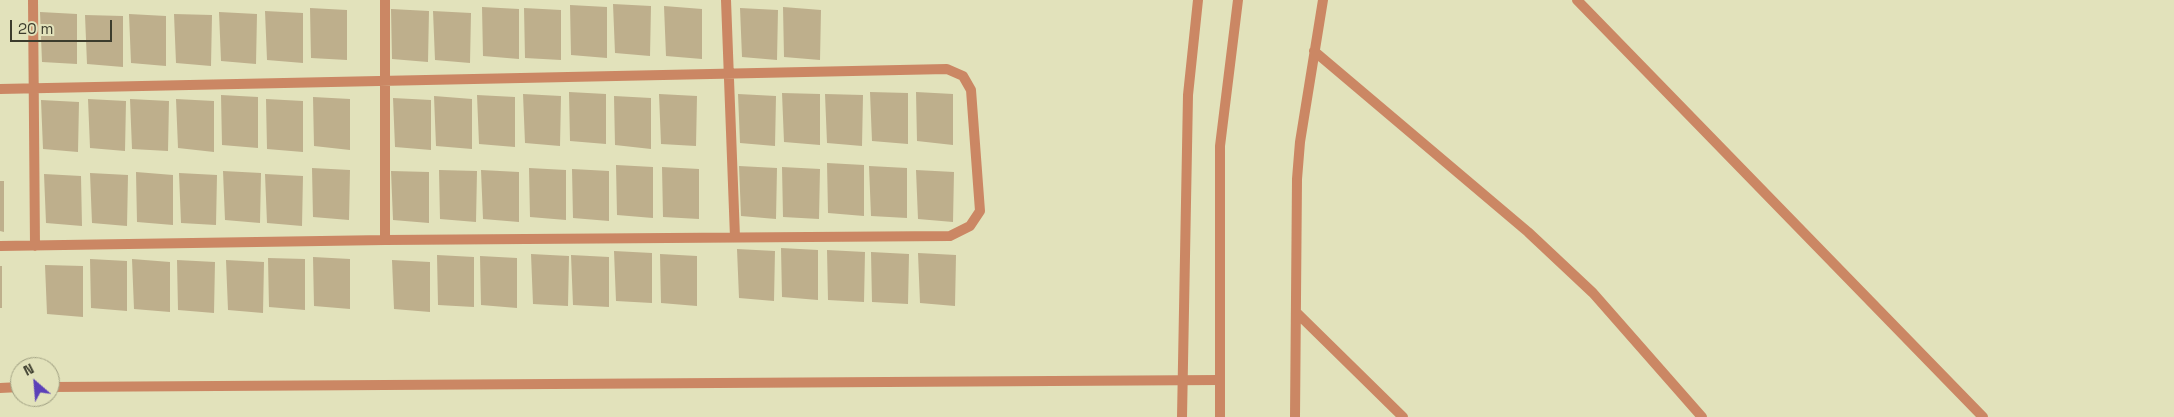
<!DOCTYPE html>
<html>
<head>
<meta charset="utf-8">
<style>
	body { margin:0 }
	#map { position:relative; width:2174px; height:417px; overflow:hidden; background:#e2e2bb; font-family:"Space Grotesk",sans-serif }
	canvas { display:block }
	.north { position:absolute; left:10px; top:357px; width:50px; height:50px; box-sizing:border-box; background:#e2e2bb; border:1px solid #a0a082; border-radius:50%; rotate:333deg; font-size:14px; font-weight:700; line-height:20px; text-align:center; color:#3c3c2d }
	.north::after { content:''; display:block; margin:auto; width:18px; height:22px; background:#5b40b8; clip-path:polygon(50% 0,100% 100%,50% 72%,0 100%) }
	.scale { position:absolute; left:10px; top:20px; width:102px; height:22px; box-sizing:border-box; border:2px solid #3c3c2d; border-top:0; padding-left:6px; font-size:15px; line-height:18px; white-space:nowrap; color:#3c3c2d; -webkit-text-stroke:4px #e2e2bb; paint-order:stroke }
</style>
</head>
<body>
<div id="map">
<canvas width="2174" height="417"></canvas>
<div class="north">N</div>
<div class="scale">20 m</div>
</div>
<script>
const c = document.querySelector('canvas').getContext('2d');
c.lineJoin = 'round';
function paint(path, color) {
  c.fillStyle = color;
  c.fill(path, 'evenodd');
}
function toPath(rows) {
  const path = new Path2D();
  for (const r of rows) {
    path.moveTo(r[0], r[1]);
    for (let i = 2; i < r.length; i += 2) path.lineTo(r[i], r[i + 1]);
  }
  return path;
}
function strokePath(path, color, width, dash) {
  c.strokeStyle = color;
  c.lineWidth = width;
  c.lineCap = dash ? 'butt' : 'round';
  c.setLineDash(dash || []);
  c.stroke(path);
}
const building = toPath([
	[613,4,651,6,650,56,615,53],
	[570,5,607,7,607,58,571,55],
	[664,6,702,9,702,59,666,56],
	[482,7,519,9,519,59,483,56],
	[783,7,821,10,820,60,784,57],
	[310,8,347,10,347,60,311,58],
	[524,8,561,10,561,60,525,58],
	[740,8,778,10,777,60,742,57],
	[391,9,429,11,428,62,392,59],
	[265,11,303,13,303,63,267,60],
	[433,11,471,13,470,63,435,60],
	[40,12,77,14,77,64,42,62],
	[219,12,257,14,256,64,221,61],
	[129,14,166,16,166,66,131,63],
	[174,14,212,15,211,66,176,63],
	[85,15,123,16,123,67,87,64],
	[569,92,606,94,606,144,570,141],
	[870,92,908,93,908,144,872,141],
	[916,92,953,94,953,145,917,141],
	[782,93,820,94,820,145,784,142],
	[523,94,561,96,560,146,525,143],
	[659,94,697,96,696,146,661,144],
	[738,94,776,96,775,146,740,143],
	[825,94,863,95,862,146,827,143],
	[221,95,258,97,258,148,222,145],
	[477,95,515,97,515,147,479,144],
	[434,96,472,99,472,149,436,146],
	[614,96,651,98,651,149,615,145],
	[313,97,350,99,350,150,314,146],
	[393,98,431,100,431,150,395,147],
	[88,99,126,101,125,151,90,148],
	[130,99,169,101,168,151,132,149],
	[176,99,214,101,214,152,178,148],
	[266,99,303,101,303,152,267,149],
	[41,100,79,102,78,152,43,149],
	[827,163,864,165,864,216,828,213],
	[616,165,653,167,653,218,617,215],
	[739,166,777,168,776,219,741,216],
	[869,166,907,168,907,218,871,216],
	[662,167,699,169,699,219,663,217],
	[782,167,820,169,819,219,783,217],
	[312,168,350,170,349,220,313,217],
	[529,168,566,170,566,220,530,217],
	[572,169,609,171,609,221,573,218],
	[439,170,477,171,476,222,440,219],
	[481,170,519,172,519,222,483,219],
	[916,170,954,172,953,222,918,219],
	[223,171,261,173,260,223,225,220],
	[391,171,429,172,429,223,393,220],
	[136,172,173,175,173,225,137,222],
	[90,173,128,175,127,226,92,223],
	[179,173,217,175,216,225,181,223],
	[44,174,81,176,82,226,46,223],
	[265,174,303,176,302,226,267,223],
	[0,181,4,181,4,232,0,231],
	[781,248,818,250,818,300,782,297],
	[737,249,775,251,774,301,739,298],
	[827,250,865,252,864,302,828,300],
	[614,251,652,253,652,303,616,301],
	[871,252,909,254,908,304,872,302],
	[918,253,956,255,955,306,920,303],
	[531,254,569,256,568,306,533,304],
	[660,254,697,256,697,306,661,303],
	[437,255,474,257,474,307,438,305],
	[571,255,609,257,609,307,573,305],
	[480,256,517,258,517,308,481,305],
	[313,257,350,259,350,309,314,306],
	[268,258,305,259,305,310,269,307],
	[90,259,127,261,127,311,91,308],
	[132,259,170,262,170,312,134,309],
	[177,260,215,262,214,313,178,310],
	[226,260,264,262,263,313,228,310],
	[392,260,430,262,430,312,394,309],
	[45,265,83,266,83,317,47,314],
	[0,266,2,266,2,308,0,308]
]);
const service = toPath([
	[50,387,1220,380],
	[0,388,20,387]
]);
const minor = toPath([
	[33,0,35,246],
	[385,0,385,240],
	[726,0,735,237],
	[1577,0,1983,417],
	[1314,51,1528,232,1593,293,1702,417],
	[0,89,947,69,963,76,971,90,980,211,970,226,950,236,385,240,0,246],
	[1296,312,1403,417],
	[1295,417,1297,179,1300,142,1323,0]
]);
const tertiary = toPath([
	[1182,417,1188,95,1198,0],
	[1220,417,1220,146,1238,0]
]);
paint(building, '#beaf8c');
strokePath(service, '#cb8764', 10);
strokePath(minor, '#cb8764', 10);
strokePath(tertiary, '#cb8764', 10);
</script>
</body>
</html>
